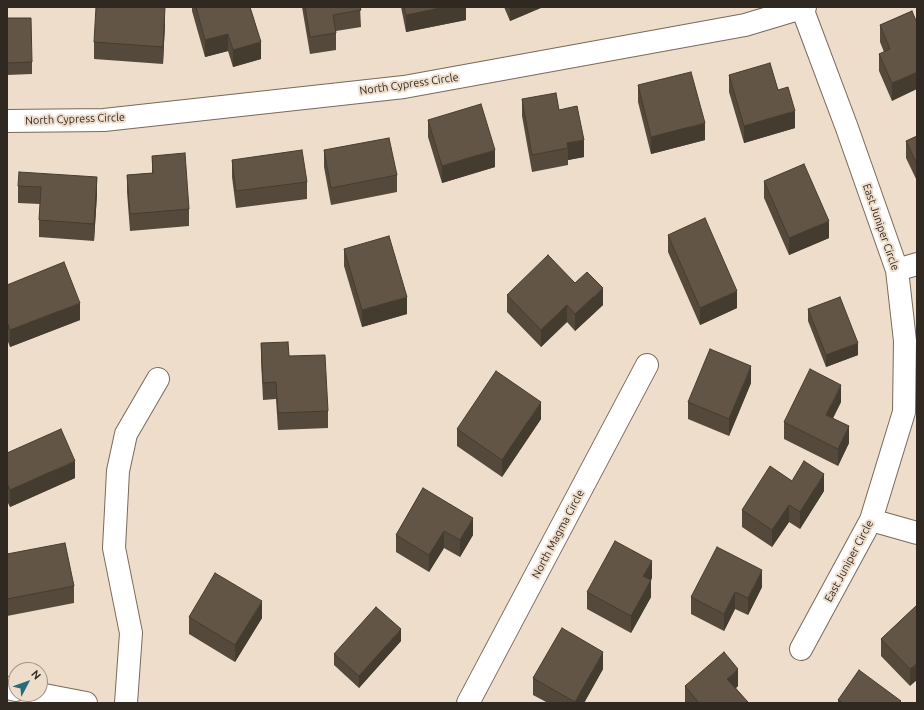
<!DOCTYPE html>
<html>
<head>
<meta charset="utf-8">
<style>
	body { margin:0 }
	#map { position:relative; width:924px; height:710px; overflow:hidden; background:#eeddcb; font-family:Ubuntu,sans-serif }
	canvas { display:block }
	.frame { position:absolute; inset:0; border:8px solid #2f2922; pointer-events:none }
	.north { position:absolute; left:8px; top:662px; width:40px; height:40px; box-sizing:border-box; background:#eeddcb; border:1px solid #a29587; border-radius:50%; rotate:49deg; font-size:11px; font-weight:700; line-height:16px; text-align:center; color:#2f2922 }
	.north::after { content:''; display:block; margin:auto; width:14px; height:18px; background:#286c7c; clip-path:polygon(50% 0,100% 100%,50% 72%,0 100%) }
</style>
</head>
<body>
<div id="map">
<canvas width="924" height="710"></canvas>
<div class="frame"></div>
<div class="north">N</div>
</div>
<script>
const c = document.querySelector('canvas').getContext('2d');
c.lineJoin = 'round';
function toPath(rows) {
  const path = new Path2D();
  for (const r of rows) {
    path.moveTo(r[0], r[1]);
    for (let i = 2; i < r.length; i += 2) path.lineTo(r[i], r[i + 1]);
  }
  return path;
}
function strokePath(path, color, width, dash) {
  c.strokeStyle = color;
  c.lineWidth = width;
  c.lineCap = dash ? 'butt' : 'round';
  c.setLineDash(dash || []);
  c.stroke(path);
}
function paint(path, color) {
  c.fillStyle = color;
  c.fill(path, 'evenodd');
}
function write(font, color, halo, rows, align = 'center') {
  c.font = font + ' Ubuntu,sans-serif';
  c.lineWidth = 4;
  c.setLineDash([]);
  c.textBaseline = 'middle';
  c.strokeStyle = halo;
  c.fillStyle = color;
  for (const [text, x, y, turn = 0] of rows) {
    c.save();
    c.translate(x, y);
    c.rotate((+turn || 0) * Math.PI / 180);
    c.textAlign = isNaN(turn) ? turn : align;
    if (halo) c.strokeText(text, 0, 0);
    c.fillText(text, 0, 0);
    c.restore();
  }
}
const minor = toPath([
	[7,121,104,120,404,87,745,25,805,7],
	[897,270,917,264],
	[871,520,917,533],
	[801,649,871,520,904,412,905,341,897,270,847,128,802,8],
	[7,688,16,690],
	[39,694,86,703],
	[126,703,131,633,114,548,118,471,126,434,158,379],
	[468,703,647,365]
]);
const wall = toPath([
	[192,7,250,7,261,59,233,67,228,51,205,57,192,11],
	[302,7,360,7,361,27,336,31,336,50,310,54],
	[401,7,466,7,466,20,406,32],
	[504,7,543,7,510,21],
	[912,11,892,101,879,71,879,54,884,52,880,42,880,25],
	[7,18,32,62,32,74,7,75],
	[165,23,163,64,94,59,94,42],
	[729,75,778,90,795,128,744,143,729,92],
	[638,85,705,140,651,154,638,102],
	[522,99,559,110,584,157,568,160,568,165,532,172,522,116],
	[428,120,495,167,442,183,428,137],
	[917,136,917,181,906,158,906,141],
	[324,150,397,175,397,192,331,205,324,167],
	[152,156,189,209,189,226,130,231,127,192,127,175,152,173],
	[232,160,307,182,307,199,236,208,232,177],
	[97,177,97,194,94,241,39,237,39,220,40,204,18,203,18,186],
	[764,181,829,238,789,255,764,198],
	[668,235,737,308,700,325,668,252],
	[344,249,407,314,362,327,344,266],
	[575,283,603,305,575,331,567,322,541,347,507,312,507,295],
	[7,285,80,320,10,347,7,339],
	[808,309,858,355,826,367,808,321],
	[261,343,289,356,328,411,328,428,278,430,276,399,263,400,261,360],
	[751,383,729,436,688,419,688,402],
	[841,402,833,418,849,443,838,466,784,439,784,422],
	[541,419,502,477,457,446,457,429],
	[7,453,75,478,10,507,7,501],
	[792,481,824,491,800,529,789,522,772,547,742,527,742,510],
	[423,488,473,535,460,557,444,548,429,572,396,552,396,535],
	[7,554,74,586,74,603,7,616],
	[652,578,651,580,651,597,631,633,587,609,587,592],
	[762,587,748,615,735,609,724,631,691,614,691,597],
	[917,605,910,686,881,656,881,639],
	[189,617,262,618,235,662,189,634],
	[401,641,359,688,334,665,334,654],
	[603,669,584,703,548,703,533,695,533,678],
	[685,686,738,686,736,688,748,703,685,703],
	[838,700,901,703,838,703]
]);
const shadedWall = toPath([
	[165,7,165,23,163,64,163,47],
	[445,7,466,7,466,20,406,32,406,15],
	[510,7,543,7,510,21],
	[228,34,228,51,205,57,205,40],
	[261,42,261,59,233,67,233,50],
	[917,72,917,89,892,101,892,83],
	[795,111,795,128,744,143,744,126],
	[705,123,705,140,651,154,651,137],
	[584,140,584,157,568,160,568,148,567,143],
	[495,150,495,167,442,183,442,166],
	[97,177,97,194,94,241,94,224],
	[829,221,829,238,789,255,789,238],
	[603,288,603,305,575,331,575,314],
	[737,291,737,308,700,325,700,308],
	[407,297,407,314,362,327,362,310],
	[80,303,80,320,10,347,10,330],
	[567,305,567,322,541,347,541,330],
	[858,343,858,355,826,367,826,355],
	[751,366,751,383,729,436,729,419],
	[841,385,841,402,826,432,826,415],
	[541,402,541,419,502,477,502,460],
	[849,426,849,443,838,466,838,449],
	[75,461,75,478,10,507,10,490],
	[824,474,824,491,800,529,800,512],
	[789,505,789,522,772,547,772,530],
	[473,518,473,535,460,557,460,540],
	[444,531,444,548,429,572,429,555],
	[652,561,652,578,643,593,643,576],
	[762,570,762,587,748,615,748,598],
	[651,580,651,597,631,633,631,616],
	[735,592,735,609,724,631,724,614],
	[262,601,262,618,235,662,235,645],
	[401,629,401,641,359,688,359,676],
	[603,652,603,669,584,703,575,703,575,702],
	[917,663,917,680,910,686,910,669],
	[738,669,738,686,727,696,727,679]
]);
const building = toPath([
	[96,7,165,7,163,47,94,42,96,7],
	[196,7,250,7,261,42,233,50,228,34,205,40,196,7],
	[305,7,360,7,361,10,333,15,336,33,310,37,305,7],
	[404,7,445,7,406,15,404,7],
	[912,11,917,23,917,72,892,83,879,54,890,49,880,25,912,11],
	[7,18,31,18,32,62,7,63,7,18],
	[770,63,778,90,788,87,795,111,744,126,729,75,770,63],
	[691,72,705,123,651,137,638,85,691,72],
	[556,93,559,110,577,106,584,140,567,143,568,148,532,155,522,99,556,93],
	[481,104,495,150,442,166,428,120,481,104],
	[917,136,917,164,906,141,917,136],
	[389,138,397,175,331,188,324,150,389,138],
	[302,150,307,182,236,191,232,160,302,150],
	[185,153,189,209,130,214,127,175,153,173,152,156,185,153],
	[804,164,829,221,789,238,764,181,804,164],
	[19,172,97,177,94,224,39,220,41,187,18,186,19,172],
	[705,218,737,291,700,308,668,235,705,218],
	[389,236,407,297,362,310,344,249,389,236],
	[548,255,575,283,587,272,603,288,575,314,567,305,541,330,507,295,548,255],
	[64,262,80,303,10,330,7,322,7,285,64,262],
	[840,297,858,343,826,355,808,309,840,297],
	[288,342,289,356,325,355,328,411,278,413,276,382,263,383,261,343,288,342],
	[710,349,751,366,729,419,688,402,710,349],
	[810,369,841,385,826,415,849,426,838,449,784,422,810,369],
	[496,371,541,402,502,460,457,429,496,371],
	[61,429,75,461,10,490,7,484,7,453,61,429],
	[804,461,824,474,800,512,789,505,772,530,742,510,770,466,792,481,804,461],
	[423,488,473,518,460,540,444,531,429,555,396,535,423,488],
	[615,541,652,561,643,576,651,580,631,616,587,592,615,541],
	[65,543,74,586,7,599,7,554,65,543],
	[717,547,762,570,748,598,735,592,724,614,691,597,717,547],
	[215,573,262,601,235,645,189,617,215,573],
	[917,605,917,663,910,669,881,639,917,605],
	[376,607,401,629,359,676,334,654,376,607],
	[562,628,603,652,575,702,533,678,562,628],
	[724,652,738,669,727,679,748,702,747,703,699,703,685,686,724,652],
	[859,670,901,701,899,703,843,703,838,700,859,670]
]);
const streetNames = [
	["North Cypress Circle",409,84,-8],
	["North Cypress Circle",75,119,-2],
	["East Juniper Circle",881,227,71],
	["North Magma Circle",558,534,-62],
	["East Juniper Circle",849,561,-62]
];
strokePath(minor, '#796a5a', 24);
strokePath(minor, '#fff', 22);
paint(wall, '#55493b');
paint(shadedWall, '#453c30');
paint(building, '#635545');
strokePath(building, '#453c30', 1);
write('11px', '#2f2922', '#eeddcb', streetNames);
</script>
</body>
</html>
